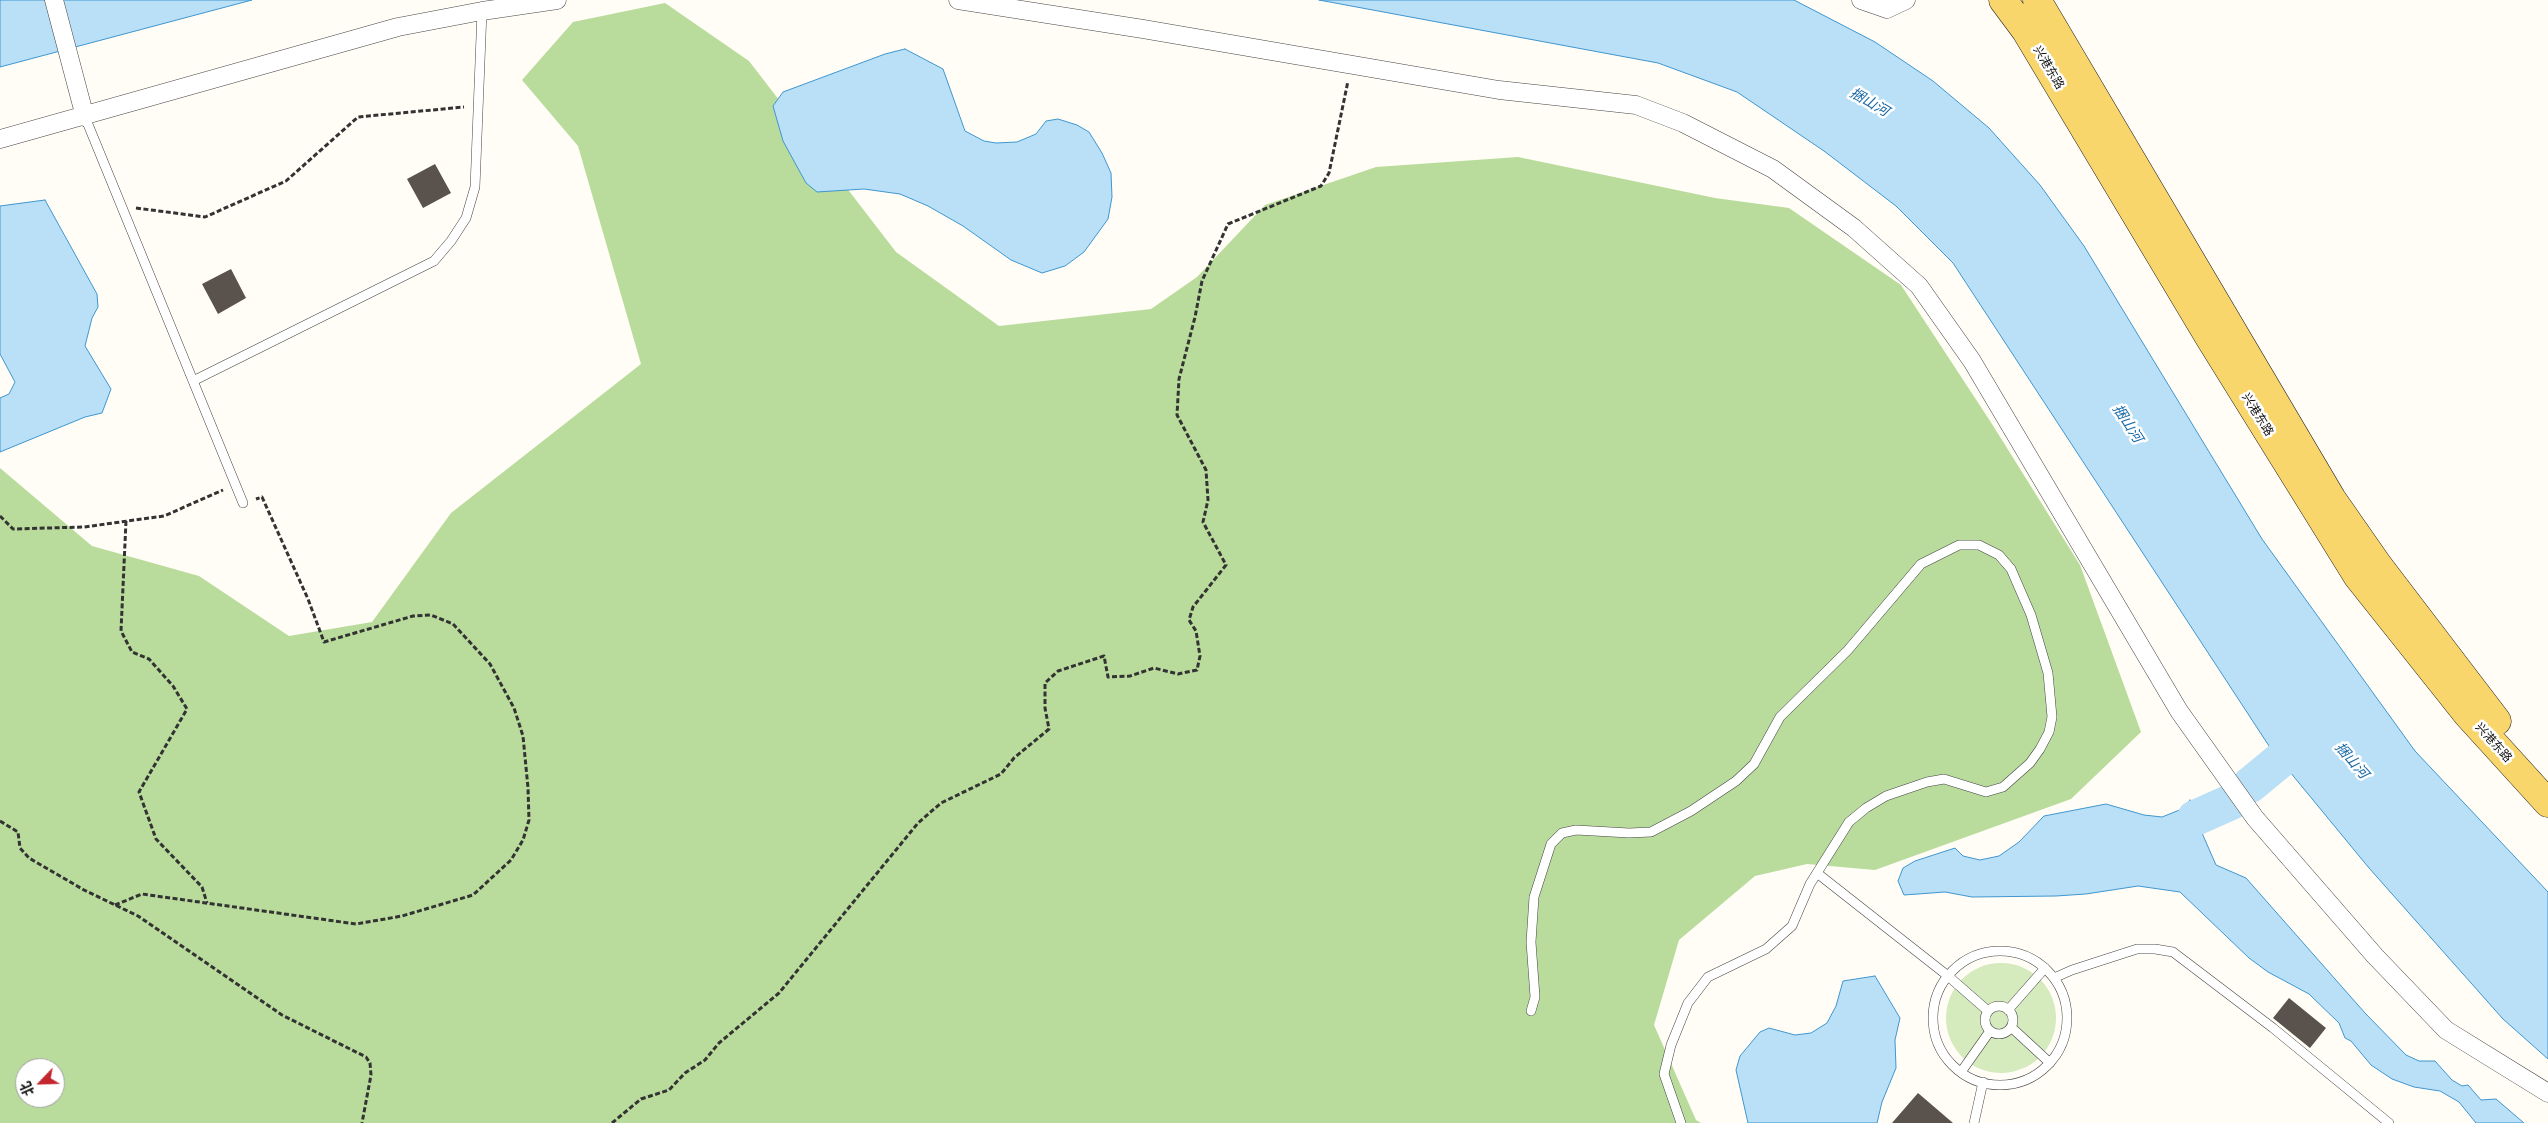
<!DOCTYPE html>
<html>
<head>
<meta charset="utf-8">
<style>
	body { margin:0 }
	#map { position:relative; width:2548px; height:1123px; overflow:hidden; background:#fffdf5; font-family:"Source Serif 4","Noto Sans SC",serif }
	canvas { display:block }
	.north { position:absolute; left:15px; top:1058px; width:50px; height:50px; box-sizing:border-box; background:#fff; border:1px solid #a0a0a0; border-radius:50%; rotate:246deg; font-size:14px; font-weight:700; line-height:20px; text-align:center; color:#111 }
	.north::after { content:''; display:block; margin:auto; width:18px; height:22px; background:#c4262e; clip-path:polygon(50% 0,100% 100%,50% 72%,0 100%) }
</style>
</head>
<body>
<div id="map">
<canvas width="2548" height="1123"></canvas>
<div class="north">北</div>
</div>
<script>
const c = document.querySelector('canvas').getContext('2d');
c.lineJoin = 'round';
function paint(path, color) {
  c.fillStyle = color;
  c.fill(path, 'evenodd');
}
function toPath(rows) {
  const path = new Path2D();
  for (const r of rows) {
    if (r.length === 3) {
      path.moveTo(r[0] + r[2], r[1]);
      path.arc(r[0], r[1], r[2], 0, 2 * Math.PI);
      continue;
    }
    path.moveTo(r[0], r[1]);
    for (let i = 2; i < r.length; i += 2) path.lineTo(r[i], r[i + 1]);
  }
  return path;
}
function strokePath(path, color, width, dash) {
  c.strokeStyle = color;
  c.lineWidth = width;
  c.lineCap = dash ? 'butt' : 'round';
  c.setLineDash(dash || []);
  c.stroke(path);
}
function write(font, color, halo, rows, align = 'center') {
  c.font = font + ' "Source Serif 4","Noto Sans SC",serif';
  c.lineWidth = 5;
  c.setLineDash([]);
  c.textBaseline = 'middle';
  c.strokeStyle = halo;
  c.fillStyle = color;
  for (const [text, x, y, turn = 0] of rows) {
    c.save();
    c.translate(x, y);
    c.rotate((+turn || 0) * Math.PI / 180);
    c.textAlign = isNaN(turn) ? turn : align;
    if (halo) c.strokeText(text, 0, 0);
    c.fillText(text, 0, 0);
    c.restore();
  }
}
const green = toPath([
	[2001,1018,55]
]);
const forest = toPath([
	[665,3,749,61,896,252,999,326,1151,309,1197,277,1265,205,1376,167,1518,157,1715,198,1789,208,1901,285,1992,424,2080,565,2141,732,2071,799,1875,870,1807,864,1755,876,1679,940,1654,1025,1696,1120,1701,1123,0,1123,0,468,92,546,199,576,289,636,372,622,451,513,641,364,578,146,522,80,573,22],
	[25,1068,55,1068,55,1098,25,1098]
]);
const water = toPath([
	[0,0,252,0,0,67,0,0],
	[1319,0,1794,0,1875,42,1933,81,1989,128,2040,185,2084,246,2262,539,2415,751,2548,892,2548,1059,2503,1019,2369,868,2271,749,1953,263,1896,206,1824,151,1737,92,1658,63,1319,0],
	[905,49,943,69,965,131,984,141,996,143,1017,142,1036,134,1046,121,1058,119,1077,125,1089,132,1102,153,1111,173,1112,197,1108,219,1084,252,1065,266,1042,273,1011,260,963,226,928,206,900,194,864,189,817,192,806,183,783,141,773,106,783,92,885,54,905,49],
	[45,200,97,294,98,307,92,318,85,346,111,389,102,413,85,417,0,452,0,398,9,394,15,382,0,354,0,206,45,200],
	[2190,800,2208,824,2202,833,2216,865,2246,878,2365,1013,2406,1055,2419,1061,2435,1061,2452,1080,2462,1086,2468,1085,2481,1100,2496,1099,2524,1123,2476,1123,2459,1102,2440,1091,2414,1087,2392,1079,2371,1065,2351,1041,2345,1038,2339,1023,2309,994,2268,972,2249,958,2180,892,2138,886,2086,894,2056,896,1972,897,1945,892,1904,895,1898,881,1903,868,1915,861,1955,848,1963,856,1980,860,1999,856,2019,842,2044,816,2106,804,2144,815,2162,817,2182,809,2190,800],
	[1875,976,1900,1018,1895,1040,1896,1068,1882,1102,1877,1123,1748,1123,1736,1070,1740,1056,1760,1032,1769,1028,1795,1035,1811,1033,1827,1023,1836,1006,1843,981,1875,976]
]);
const river = toPath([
	[2250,785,2318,729],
	[2195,818,2231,802]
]);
const building = toPath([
	[435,164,451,193,423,208,407,179],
	[231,269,246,298,218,314,202,284],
	[2289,998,2326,1028,2310,1048,2273,1018],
	[1918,1093,1953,1123,1892,1123]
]);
const path = toPath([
	[136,208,205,217,286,181,358,117,464,107],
	[0,516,13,529,84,527,164,516,223,490],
	[126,521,121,631,132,652,149,659,173,686,187,709,139,792,156,839,202,887,207,903],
	[0,821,18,832,20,848,29,858,84,890,138,916,282,1015,366,1057,370,1063,371,1075,362,1123],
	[115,905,142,894,356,924,402,916,473,895,511,860,523,840,529,820,528,788,523,736,514,708,490,664,453,624,431,615,413,616,324,642,308,599,262,497,256,499],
	[612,1123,641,1099,669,1090,685,1073,705,1060,719,1043,779,993,918,823,941,803,1001,774,1014,758,1049,729,1045,708,1045,683,1058,671,1104,656,1108,677,1130,676,1154,668,1178,674,1197,670,1200,656,1196,631,1189,620,1193,607,1226,565,1203,522,1208,500,1206,470,1177,415,1179,379,1195,317,1202,281,1228,224,1321,186,1329,173,1348,81]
]);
const lane = toPath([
	[85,117,243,503],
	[193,381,434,261,451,241,466,218,475,187,482,11],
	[1817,873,1948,976,1988,1011],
	[2000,1018,67],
	[2054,978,2072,970,2137,949,2155,949,2173,952,2273,1028,2389,1123],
	[1999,1020,14],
	[2008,1010,2045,968],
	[1531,1011,1535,997,1531,942,1534,897,1551,844,1562,833,1576,830,1629,833,1651,832,1691,811,1736,781,1754,764,1780,717,1848,650,1921,564,1959,545,1979,545,1999,555,2011,569,2031,615,2048,673,2052,717,2049,732,2040,749,2030,763,2003,787,1986,792,1944,779,1927,782,1886,796,1866,808,1849,822,1810,884,1792,926,1766,949,1708,977,1688,1003,1671,1045,1664,1074,1681,1123],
	[2011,1027,2050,1063],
	[1961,1072,1990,1031],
	[1974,1123,1983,1082]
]);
const street = toPath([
	[54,0,85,117],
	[958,0,1143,29,1499,90,1636,105,1683,123,1773,169,1854,228,1919,286,1972,361,2179,711,2255,818,2375,956,2446,1030,2548,1093],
	[1861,0,1887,9,1906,0],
	[0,139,398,27,482,11,557,0]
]);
const primary = toPath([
	[2003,0,2026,31,2209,337,2358,577,2467,714,2548,803],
	[2037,0,2332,499,2378,565,2497,721]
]);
const streetNames = [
	["兴港东路",2048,68,59],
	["兴港东路",2257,415,58],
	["兴港东路",2493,743,48]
];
const waterNames = [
	["捆山河",1869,103,30],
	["捆山河",2127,424,57],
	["捆山河",2351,761,49]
];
paint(green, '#d5ebbd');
paint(forest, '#b9dc9c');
paint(water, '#b9e0f7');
strokePath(water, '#3f96cf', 1);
strokePath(river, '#b9e0f7', 36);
paint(building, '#5a524d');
strokePath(lane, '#444', 10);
strokePath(street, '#444', 19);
strokePath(primary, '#222', 29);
strokePath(path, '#333', 3, [5, 2.5]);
strokePath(lane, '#fff', 9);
strokePath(street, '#fff', 18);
strokePath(primary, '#f9d66b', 28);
write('12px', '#111', '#fff', streetNames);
write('italic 14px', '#1768a6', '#fff', waterNames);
</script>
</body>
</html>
